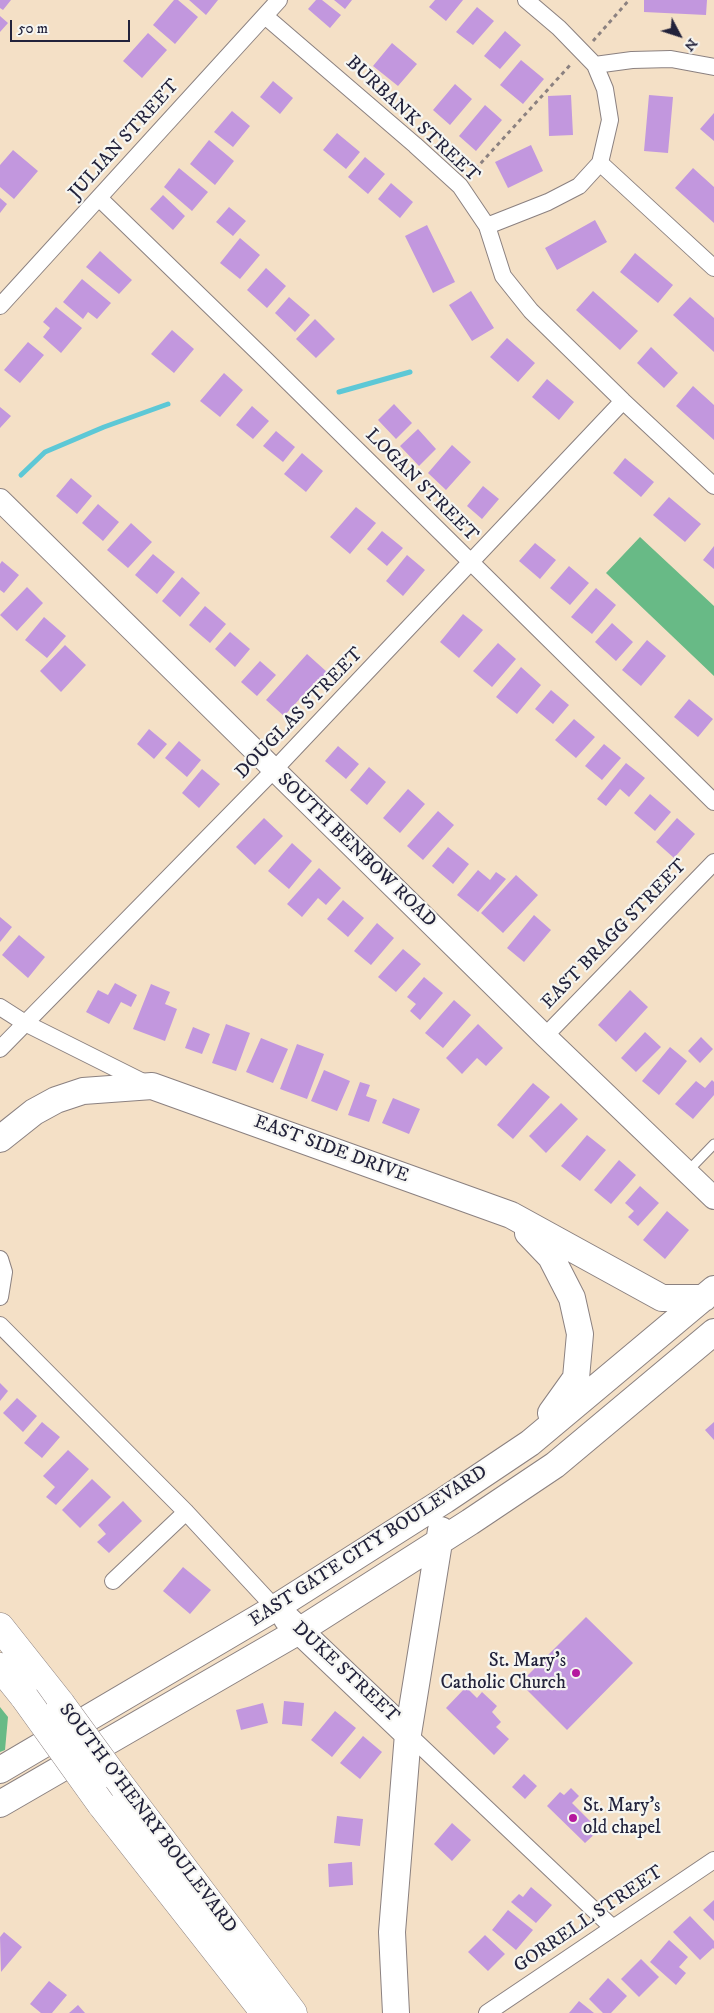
<!DOCTYPE html>
<html>
<head>
<meta charset="utf-8">
<style>
	body { margin:0 }
	#map { position:relative; width:714px; height:2013px; overflow:hidden; background:#f4e0c6; font-family:"IM FELL DW Pica",serif }
	canvas { display:block }
	.north { position:absolute; left:654px; top:10px; width:50px; height:50px; -webkit-text-stroke:4px #f6f6f2; paint-order:stroke; rotate:130deg; font-size:14px; font-weight:700; line-height:20px; text-align:center; color:#22223b }
	.north::after { content:''; display:block; margin:auto; width:18px; height:22px; background:#22223b; clip-path:polygon(50% 0,100% 100%,50% 72%,0 100%) }
	.scale { position:absolute; left:10px; top:20px; width:120px; height:22px; box-sizing:border-box; border:2px solid #22223b; border-top:0; padding-left:6px; font-size:15px; line-height:18px; white-space:nowrap; color:#22223b; -webkit-text-stroke:4px #f6f6f2; paint-order:stroke }
</style>
</head>
<body>
<div id="map">
<canvas width="714" height="2013"></canvas>
<div class="north">N</div>
<div class="scale">50 m</div>
</div>
<script>
const c = document.querySelector('canvas').getContext('2d');
c.lineJoin = 'round';
function paint(path, color) {
  c.fillStyle = color;
  c.fill(path, 'evenodd');
}
function toPath(rows) {
  const path = new Path2D();
  for (const r of rows) {
    path.moveTo(r[0], r[1]);
    for (let i = 2; i < r.length; i += 2) path.lineTo(r[i], r[i + 1]);
  }
  return path;
}
function strokePath(path, color, width, dash) {
  c.strokeStyle = color;
  c.lineWidth = width;
  c.lineCap = dash ? 'butt' : 'round';
  c.setLineDash(dash || []);
  c.stroke(path);
}
function write(font, color, halo, rows, align = 'center') {
  c.font = font + ' "IM FELL DW Pica",serif';
  c.lineWidth = 4.5;
  c.setLineDash([]);
  c.textBaseline = 'middle';
  c.strokeStyle = halo;
  c.fillStyle = color;
  for (const [text, x, y, turn = 0] of rows) {
    c.save();
    c.translate(x, y);
    c.rotate((+turn || 0) * Math.PI / 180);
    c.textAlign = isNaN(turn) ? turn : align;
    if (halo) c.strokeText(text, 0, 0);
    c.fillText(text, 0, 0);
    c.restore();
  }
}
const forest = toPath([
	[640,537,714,606,714,676,606,573],
	[0,1707,8,1717,5,1750,0,1752]
]);
const stream = toPath([
	[339,392,410,372],
	[21,475,45,452,104,427,168,404]
]);
const building = toPath([
	[0,0,11,0,3,10,0,8],
	[174,0,178,0,198,17,175,44,153,25],
	[189,0,218,0,206,15],
	[316,0,322,0,341,15,330,28,308,9],
	[334,0,352,0,345,9],
	[435,0,463,0,446,21,429,7],
	[644,0,707,0,706,15,644,12],
	[477,7,494,21,473,45,456,32],
	[0,16,8,23,0,32],
	[505,31,521,45,500,69,484,56],
	[148,33,167,50,142,78,123,61],
	[392,43,417,64,398,86,373,66],
	[521,60,544,79,523,104,500,85],
	[273,81,293,98,280,114,260,97],
	[455,84,472,99,450,125,433,110],
	[571,95,573,135,549,136,548,96],
	[649,95,673,97,668,153,644,151],
	[485,105,502,120,476,151,459,136],
	[232,111,250,126,233,147,214,132],
	[714,113,714,141,700,129],
	[337,133,360,152,346,169,323,150],
	[209,140,234,161,215,185,190,164],
	[531,145,543,171,508,188,495,162],
	[13,150,38,171,14,199,0,187,0,165],
	[365,157,385,174,368,194,348,177],
	[179,168,208,192,192,211,164,187],
	[693,168,714,187,714,223,675,188],
	[391,183,413,202,400,218,378,199],
	[163,195,185,216,173,230,150,209],
	[0,198,7,204,0,213],
	[229,207,246,221,233,236,216,222],
	[595,220,607,242,557,270,545,248],
	[427,225,455,282,433,293,405,236],
	[240,238,260,255,240,279,220,263],
	[100,251,132,280,119,294,86,267],
	[635,253,673,285,658,303,620,272],
	[266,268,286,286,267,308,247,290],
	[82,279,111,303,97,319,88,312,83,319,63,302],
	[471,291,494,328,472,341,449,305],
	[593,291,638,331,620,350,576,310],
	[289,297,310,315,295,332,275,313],
	[690,297,714,318,714,352,673,315],
	[56,307,82,328,61,353,43,337,50,328,43,322],
	[315,319,335,339,316,358,296,339],
	[172,330,194,349,174,373,151,354],
	[507,338,535,363,518,382,490,357],
	[28,342,44,355,20,383,4,370],
	[651,347,678,373,664,388,637,363],
	[224,373,243,390,220,417,200,401],
	[547,379,574,402,559,420,532,397],
	[693,386,714,405,714,440,676,406],
	[394,404,412,423,396,439,378,420],
	[252,406,269,421,253,439,236,425],
	[0,407,11,416,0,428],
	[418,429,436,449,419,466,400,446],
	[276,431,295,447,283,462,263,446],
	[452,445,471,462,446,490,428,473],
	[302,453,323,471,306,492,284,474],
	[625,458,654,482,641,497,613,473],
	[71,478,92,496,77,514,56,496],
	[483,486,499,499,482,519,467,506],
	[669,497,701,524,685,542,653,515],
	[98,504,119,522,103,541,82,523],
	[356,507,376,523,350,554,330,537],
	[131,523,152,542,128,568,107,550],
	[382,531,403,548,387,566,367,549],
	[535,543,556,560,540,579,519,561],
	[714,546,714,569,703,560],
	[153,554,175,572,157,594,135,575],
	[407,555,425,570,403,596,386,581],
	[2,561,19,575,4,593,0,590,0,564],
	[569,566,589,583,570,605,550,588],
	[182,577,200,593,180,617,162,601],
	[27,587,43,603,17,631,0,615],
	[596,588,616,605,592,634,571,617],
	[205,606,226,624,210,643,189,625],
	[463,614,483,630,459,658,440,642],
	[44,617,66,636,47,658,25,640],
	[612,623,633,642,616,661,595,642],
	[230,632,250,649,235,667,215,649],
	[647,640,666,656,641,686,622,670],
	[498,643,516,659,492,687,473,671],
	[65,645,86,665,61,692,40,671],
	[307,654,327,672,319,681,318,679,284,716,266,700],
	[260,661,276,675,257,696,241,682],
	[521,667,541,685,517,714,496,697],
	[551,690,569,705,553,724,535,709],
	[689,699,713,719,698,737,674,717],
	[574,719,595,737,576,758,555,740],
	[149,729,167,744,154,759,137,744],
	[179,741,201,760,187,777,165,758],
	[604,744,621,758,602,780,585,766],
	[338,746,359,764,346,779,325,761],
	[626,763,645,778,629,797,620,789,606,806,597,799],
	[369,767,386,782,367,805,350,790],
	[202,769,220,784,199,808,182,793],
	[408,789,425,804,400,833,383,818],
	[650,794,671,812,655,831,634,813],
	[438,811,454,825,423,860,407,846],
	[264,818,283,836,255,865,236,847],
	[677,818,695,834,674,858,656,842],
	[292,843,312,861,289,889,268,871],
	[448,847,469,864,453,884,432,866],
	[319,868,341,888,326,905,318,898,302,917,287,904],
	[478,870,490,880,496,872,506,879,478,912,457,895],
	[516,875,538,895,503,933,481,913],
	[343,900,364,918,348,937,327,919],
	[534,915,551,930,524,962,507,948],
	[0,917,12,927,0,942],
	[377,923,394,938,371,965,354,951],
	[19,935,45,957,28,978,2,955],
	[403,949,421,964,396,992,378,977],
	[424,977,443,993,420,1020,410,1011,416,1004,407,997],
	[115,983,137,995,131,1007,121,1002,109,1024,86,1012,98,990,108,995],
	[151,984,170,992,165,1004,177,1009,165,1041,133,1029],
	[630,990,648,1007,616,1042,598,1025],
	[454,1000,471,1015,443,1048,425,1033],
	[226,1024,250,1033,236,1071,212,1063],
	[478,1024,503,1048,486,1066,477,1058,462,1074,446,1058],
	[193,1027,210,1034,202,1054,185,1048],
	[645,1032,661,1047,636,1072,621,1058],
	[701,1037,713,1049,700,1063,688,1051],
	[261,1038,288,1049,273,1083,246,1072],
	[297,1044,324,1054,307,1099,280,1089],
	[670,1047,687,1061,659,1095,642,1081],
	[324,1070,350,1081,337,1111,311,1101],
	[712,1080,714,1082,714,1095,693,1119,675,1104,696,1081,705,1088],
	[360,1082,370,1085,366,1096,377,1100,369,1122,348,1115],
	[533,1083,550,1097,513,1139,497,1125],
	[393,1098,420,1109,409,1134,382,1123],
	[561,1103,578,1119,546,1153,529,1136],
	[587,1135,606,1150,580,1181,561,1166],
	[619,1160,636,1175,611,1204,594,1190],
	[640,1186,659,1203,638,1226,628,1217,634,1211,625,1203],
	[667,1211,689,1230,665,1259,643,1240],
	[0,1383,8,1391,0,1401],
	[17,1398,37,1416,23,1432,3,1413],
	[42,1422,60,1437,42,1458,24,1443],
	[714,1422,714,1440,705,1430],
	[68,1450,89,1469,56,1505,46,1497,55,1487,43,1476],
	[92,1479,111,1497,80,1528,62,1510],
	[123,1501,142,1521,109,1553,97,1542,106,1534,98,1525],
	[183,1567,211,1590,190,1614,163,1591],
	[586,1617,633,1663,567,1730,520,1683],
	[466,1687,477,1698,482,1692,497,1706,492,1712,501,1722,496,1727,509,1739,494,1755,446,1708],
	[284,1701,304,1703,302,1726,282,1724],
	[263,1703,268,1723,241,1730,236,1710],
	[335,1711,356,1728,332,1757,311,1740],
	[363,1736,382,1752,360,1779,340,1763],
	[524,1774,537,1786,525,1799,512,1787],
	[571,1788,579,1796,572,1803,599,1830,585,1843,547,1806,560,1792,564,1795],
	[337,1816,363,1819,360,1846,334,1843],
	[452,1823,471,1840,452,1861,434,1844],
	[352,1862,353,1885,329,1887,328,1864],
	[531,1887,552,1905,536,1923,511,1902,519,1894,523,1897],
	[714,1900,714,1921,703,1910],
	[508,1910,533,1930,516,1950,492,1930],
	[690,1916,714,1941,714,1949,713,1948,700,1960,673,1932],
	[4,1932,22,1947,1,1972,0,1937],
	[485,1935,505,1954,488,1971,468,1952],
	[669,1940,688,1957,679,1967,686,1973,676,1985,650,1962],
	[641,1959,659,1977,639,1997,621,1979],
	[608,1978,627,1996,611,2013,603,2013,589,1999],
	[49,1981,67,1995,52,2013,41,2013,30,2004],
	[579,2001,594,2013,569,2013],
	[78,2005,85,2013,69,2013]
]);
const path = toPath([
	[593,41,629,0],
	[470,175,572,63]
]);
const service = toPath([
	[688,1171,714,1144]
]);
const minor = toPath([
	[526,0,559,28,595,65,632,60,671,59,714,67],
	[265,16,415,145,460,186,487,226,503,276,531,311,623,401,714,486],
	[600,163,714,268],
	[99,198,266,360,714,802],
	[487,226,548,202,579,186,600,163,610,120,605,89,595,65],
	[0,306,279,0],
	[0,1007,25,1023,147,1084],
	[545,1036,714,862],
	[0,1049,274,770,623,401],
	[0,1259,4,1272,0,1297],
	[0,1325,186,1512,275,1608],
	[113,1581,186,1512],
	[408,1734,613,1928],
	[487,2013,714,1860]
]);
const secondary = toPath([
	[0,500,545,1036,714,1198]
]);
const primary = toPath([
	[0,1139,34,1112,56,1100,83,1091,152,1086,511,1215,662,1298,704,1298],
	[528,1233,551,1257,572,1298,580,1334,576,1378,551,1413],
	[287,1619,408,1734],
	[0,1770,275,1608,445,1500,530,1443,714,1289],
	[0,1804,299,1631,470,1522,555,1465,714,1332],
	[396,2013,392,1932,408,1734,441,1530]
]);
const motorway = toPath([
	[0,1627,61,1704],
	[0,1667,25,1698],
	[112,1774,293,2013],
	[101,1804,265,2013]
]);
const motorwayBridge = toPath([
	[25,1698,101,1804],
	[61,1704,112,1774]
]);
const markers = [
	[576,1673,5,"#b5179e"],
	[573,1818,5,"#b5179e"]
];
const streetNames = [
	["BURBANK STREET",412,120,43],
	["JULIAN STREET",125,140,-48],
	["LOGAN STREET",421,486,45],
	["DOUGLAS STREET",300,714,-46],
	["SOUTH BENBOW ROAD",356,851,44],
	["EAST BRAGG STREET",615,935,-46],
	["EAST SIDE DRIVE",331,1150,20],
	["EAST GATE CITY BOULEVARD",369,1547,-33],
	["DUKE STREET",345,1673,43],
	["SOUTH O'HENRY BOULEVARD",147,1819,53],
	["GORRELL STREET",589,1920,-34]
];
const poiNames = [
	["St. Mary's",566,1662],
	["Catholic Church",566,1684],
	["St. Mary's",583,1807,"left"],
	["old chapel",583,1829,"left"]
];
paint(forest, '#68ba86');
strokePath(stream, '#5dc8d6', 5);
paint(building, '#c297de');
strokePath(service, '#8b8180', 11);
strokePath(minor, '#8b8180', 18);
strokePath(secondary, '#8b8180', 24);
strokePath(primary, '#8b8180', 28);
strokePath(motorway, '#8b8180', 29);
strokePath(path, '#8b8180', 3, [4, 4]);
strokePath(service, '#fff', 9);
strokePath(minor, '#fff', 16);
strokePath(secondary, '#fff', 22);
strokePath(primary, '#fff', 26);
strokePath(motorway, '#fff', 28);
strokePath(motorwayBridge, '#8b8180', 29, []);
strokePath(motorwayBridge, '#fff', 28);
for (const [x, y, r, color] of markers) {
  const dot = new Path2D();
  dot.arc(x, y, r, 0, 2 * Math.PI);
  c.fillStyle = color;
  c.fill(dot);
  strokePath(dot, '#f6f6f2', 2);
}
write('19px', '#22223b', '#f6f6f2', streetNames);
write('19px', '#22223b', '#f6f6f2', poiNames, 'right');
</script>
</body>
</html>
